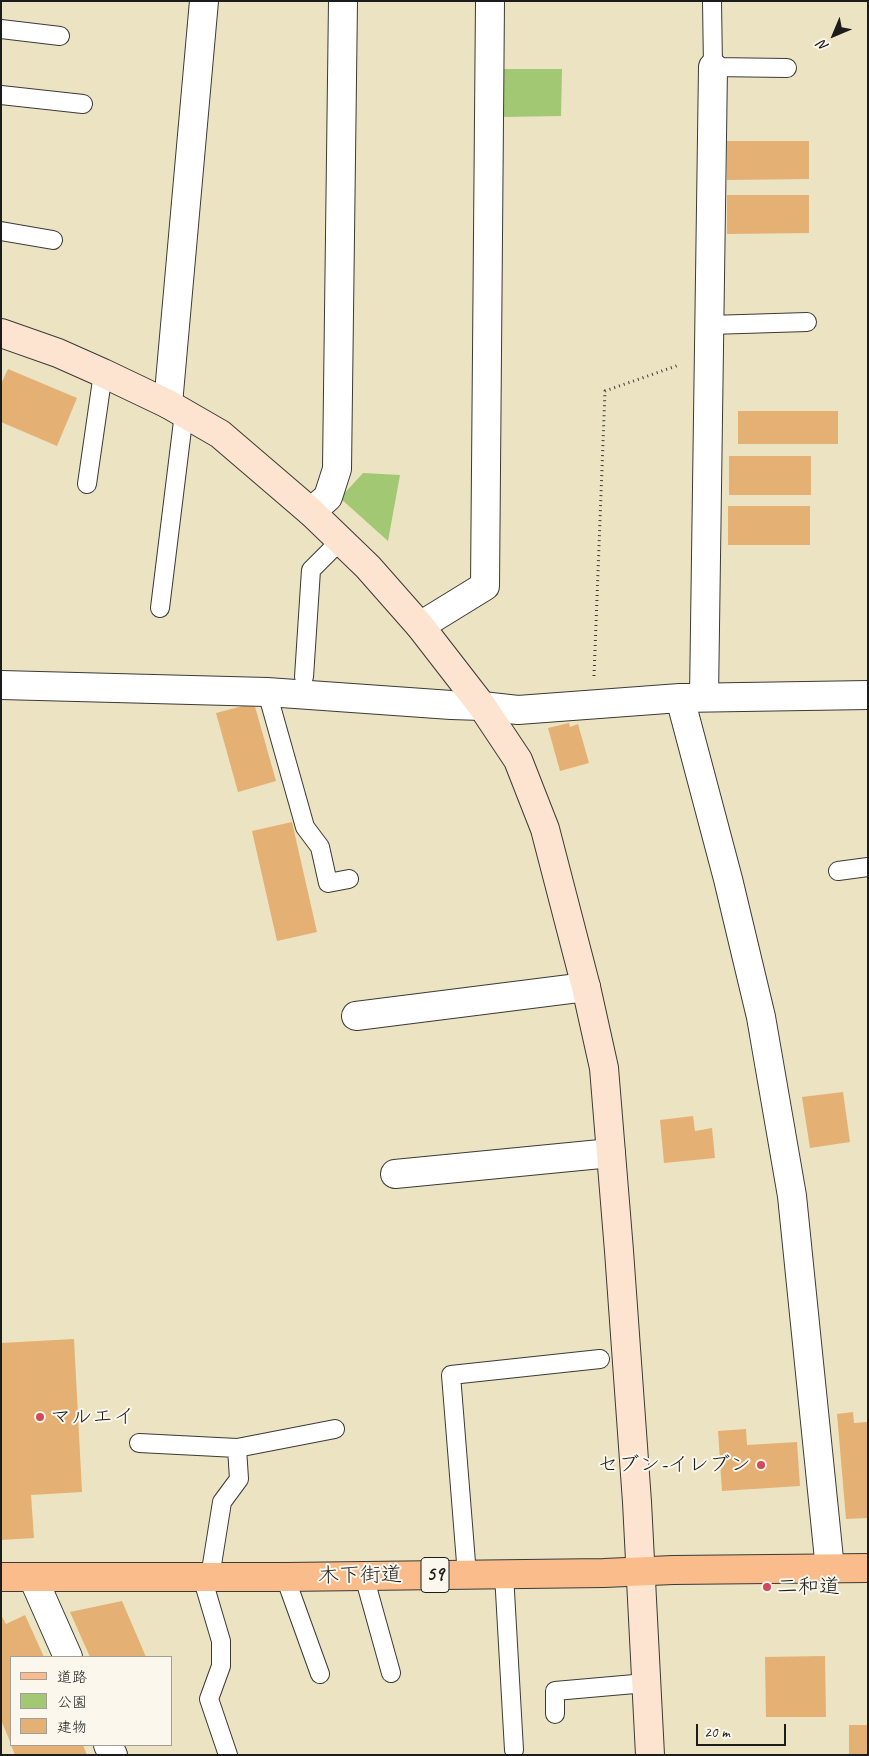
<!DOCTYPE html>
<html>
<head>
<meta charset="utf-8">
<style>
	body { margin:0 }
	#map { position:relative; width:869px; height:1756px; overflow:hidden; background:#ebe3c2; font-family:Caveat,"Klee One",sans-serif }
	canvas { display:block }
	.frame { position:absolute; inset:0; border:2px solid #1c1c1c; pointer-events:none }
	.legend { position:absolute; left:10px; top:1656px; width:162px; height:90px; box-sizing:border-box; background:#fbf7ec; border:1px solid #a29f99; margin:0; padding:6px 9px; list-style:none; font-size:15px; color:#1c1c1c }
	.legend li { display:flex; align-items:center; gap:10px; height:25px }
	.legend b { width:25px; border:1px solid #a29f99 }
	.north { position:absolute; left:809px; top:10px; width:50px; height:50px; -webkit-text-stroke:4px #fbf7ec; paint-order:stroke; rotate:225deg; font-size:14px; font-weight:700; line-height:20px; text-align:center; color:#1c1c1c }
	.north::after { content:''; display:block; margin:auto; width:18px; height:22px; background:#1c1c1c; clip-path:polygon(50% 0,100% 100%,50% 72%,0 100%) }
	.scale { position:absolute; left:696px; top:1724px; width:90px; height:22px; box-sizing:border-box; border:2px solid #1c1c1c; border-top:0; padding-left:6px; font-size:15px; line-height:18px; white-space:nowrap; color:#1c1c1c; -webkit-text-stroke:4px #fbf7ec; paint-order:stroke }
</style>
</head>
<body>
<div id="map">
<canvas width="869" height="1756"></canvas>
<div class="frame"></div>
<ul class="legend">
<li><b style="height:6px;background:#f9bc8a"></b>道路</li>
<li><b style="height:14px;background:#a2c873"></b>公園</li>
<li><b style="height:14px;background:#e5b073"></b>建物</li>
</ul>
<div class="north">N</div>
<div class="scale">20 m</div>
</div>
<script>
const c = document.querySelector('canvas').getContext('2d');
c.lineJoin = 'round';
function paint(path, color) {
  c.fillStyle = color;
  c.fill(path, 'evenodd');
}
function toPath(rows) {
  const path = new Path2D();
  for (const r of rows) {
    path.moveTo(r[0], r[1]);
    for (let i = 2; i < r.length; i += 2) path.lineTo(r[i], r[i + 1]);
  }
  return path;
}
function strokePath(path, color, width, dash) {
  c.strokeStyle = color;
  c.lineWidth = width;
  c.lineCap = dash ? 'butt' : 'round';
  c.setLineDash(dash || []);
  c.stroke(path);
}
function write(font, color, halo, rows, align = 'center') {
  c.font = font + ' Caveat,"Klee One",sans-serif';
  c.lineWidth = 4;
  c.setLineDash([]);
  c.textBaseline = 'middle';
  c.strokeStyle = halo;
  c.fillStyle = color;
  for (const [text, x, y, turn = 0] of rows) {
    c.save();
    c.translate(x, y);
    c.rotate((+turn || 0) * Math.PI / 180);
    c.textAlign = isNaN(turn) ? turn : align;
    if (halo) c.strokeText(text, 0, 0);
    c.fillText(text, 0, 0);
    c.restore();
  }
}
const green = toPath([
	[502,69,562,69,561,116,502,117],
	[363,473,400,475,388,541,340,498]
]);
const building = toPath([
	[727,141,809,141,809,179,727,180],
	[727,195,809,195,809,233,727,234],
	[8,369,77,398,57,446,1,422,1,384],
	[738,411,838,411,838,444,738,444],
	[729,456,811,456,811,495,729,495],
	[728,506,810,506,810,545,728,545],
	[254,703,276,781,238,792,216,713],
	[569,723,570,727,578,724,589,763,560,771,548,728],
	[292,822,317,932,277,941,252,831],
	[843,1092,850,1142,810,1148,802,1097],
	[693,1116,695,1131,712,1128,715,1158,664,1163,660,1120],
	[74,1339,82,1492,31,1495,34,1538,1,1540,1,1343],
	[853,1412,854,1423,868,1422,868,1518,846,1519,837,1414],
	[746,1429,747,1445,797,1442,800,1486,722,1491,718,1431],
	[122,1601,146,1657,90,1657,70,1612],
	[1,1615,6,1624,25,1615,44,1657,11,1657,11,1744,1,1720],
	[825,1656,826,1717,766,1717,765,1657],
	[849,1725,868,1725,868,1755,849,1755],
	[11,1745,83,1745,87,1755,15,1755]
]);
const path = toPath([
	[594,676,605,391,679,365]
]);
const lane = toPath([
	[712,1,713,67,787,68],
	[1,29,60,36],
	[1,95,83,104],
	[1,231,53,240],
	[710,325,807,322],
	[87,484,103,373],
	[160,608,184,413],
	[304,677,311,570,340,541],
	[267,692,305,827,320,847,328,883,349,879],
	[838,871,868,867],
	[139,1443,237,1448,335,1429],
	[504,1574,514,1750],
	[467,1575,451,1375,600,1359],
	[364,1576,391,1673],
	[202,1577,221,1641,221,1666,209,1699,228,1755],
	[210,1577,222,1502,239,1479,237,1448],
	[285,1577,320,1674],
	[555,1714,555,1691,646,1683]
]);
const street = toPath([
	[168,404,204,1],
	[311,512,328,497,337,469,343,1],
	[420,626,485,586,490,1],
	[1,685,267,692,451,705,482,706,518,710,680,698,868,695],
	[704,697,713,67],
	[680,698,728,879,761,1017,792,1196,830,1569],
	[356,1016,586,987],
	[395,1174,611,1153],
	[33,1578,68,1657],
	[108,1745,113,1755]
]);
const secondary = toPath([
	[1,333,58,353,103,373,168,404,220,434,311,512,368,567,420,626,482,706,518,760,545,829,586,987,604,1068,619,1251,637,1502,650,1755]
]);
const primary = toPath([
	[1,1577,285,1577,604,1573,673,1570,868,1568]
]);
const markers = [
	[40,1417,5,"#d1495b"],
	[761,1465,5,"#d1495b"],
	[767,1587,5,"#d1495b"]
];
const shields = [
	[435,1575,28]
];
const shieldNames = [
	["59",435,1575]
];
const poiNames = [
	["マルエイ",50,1417],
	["セブン-イレブン",751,1465,"right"],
	["二和道",777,1587]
];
const streetNames = [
	["木下街道",360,1576,-1]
];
paint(green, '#a2c873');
paint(building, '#e5b073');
strokePath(lane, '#3b3a35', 20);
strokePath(street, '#3b3a35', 30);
strokePath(secondary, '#3b3a35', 30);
strokePath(primary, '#3b3a35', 30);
strokePath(path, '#3b3a35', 3, [1, 4]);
strokePath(lane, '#fff', 18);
strokePath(street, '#fff', 28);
strokePath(secondary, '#fde4d0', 28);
strokePath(primary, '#f9bc8a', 28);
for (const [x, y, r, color] of markers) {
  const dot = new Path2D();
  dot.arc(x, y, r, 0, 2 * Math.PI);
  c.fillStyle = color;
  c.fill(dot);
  strokePath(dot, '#fbf7ec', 2);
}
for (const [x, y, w] of shields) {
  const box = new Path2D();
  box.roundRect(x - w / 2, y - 17.5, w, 35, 4);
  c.fillStyle = '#fbf7ec';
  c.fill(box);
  strokePath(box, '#1c1c1c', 1);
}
write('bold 20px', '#1c1c1c', null, shieldNames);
write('21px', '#1c1c1c', '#fbf7ec', poiNames, 'left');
write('21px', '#1c1c1c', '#fbf7ec', streetNames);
</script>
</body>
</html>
